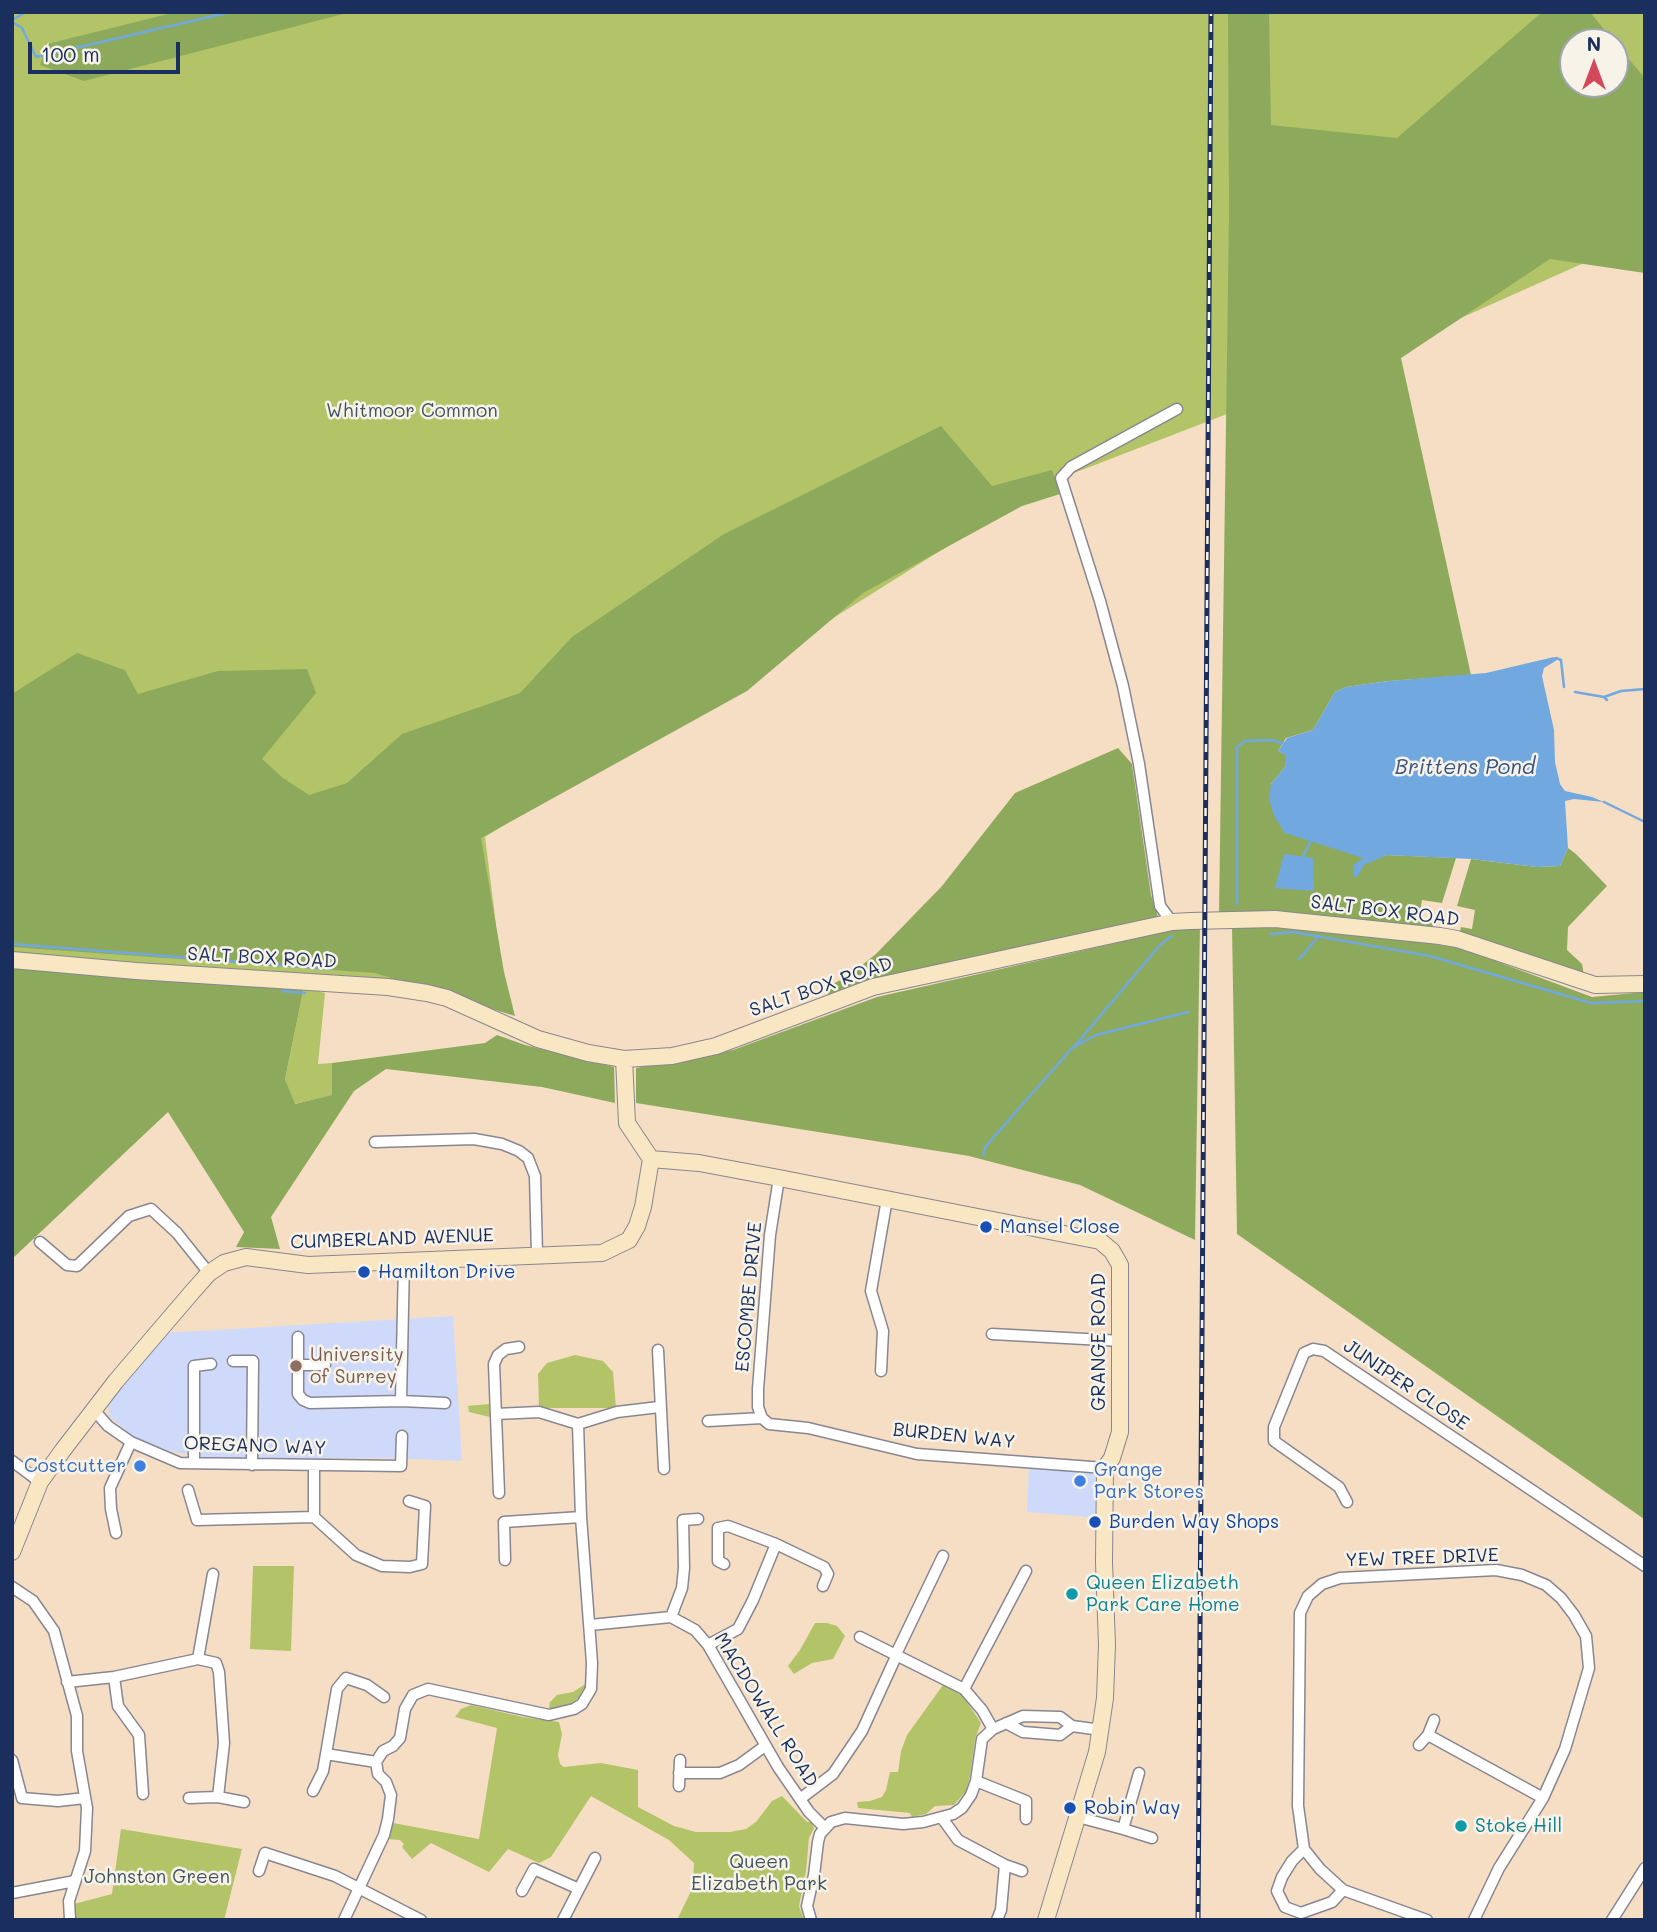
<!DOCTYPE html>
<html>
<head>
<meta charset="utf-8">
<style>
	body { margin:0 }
	#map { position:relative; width:1657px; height:1932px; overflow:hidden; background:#f5dec4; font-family:Mali,sans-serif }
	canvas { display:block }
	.frame { position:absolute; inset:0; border:14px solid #1b2f5e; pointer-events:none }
	.north { position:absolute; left:1559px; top:28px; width:70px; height:70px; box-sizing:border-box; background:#f7f3e8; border:2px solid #9fa5b1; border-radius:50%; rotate:0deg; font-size:19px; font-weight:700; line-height:28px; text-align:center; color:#1b2f5e }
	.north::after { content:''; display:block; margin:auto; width:24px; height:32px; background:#d1495b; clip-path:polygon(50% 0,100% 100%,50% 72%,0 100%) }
	.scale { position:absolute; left:28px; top:42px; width:152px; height:32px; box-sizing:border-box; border:4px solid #1b2f5e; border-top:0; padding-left:9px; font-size:21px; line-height:24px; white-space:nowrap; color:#1b2f5e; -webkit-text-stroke:5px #f7f3e8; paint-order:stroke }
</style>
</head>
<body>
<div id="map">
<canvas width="1657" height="1932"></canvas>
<div class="frame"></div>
<div class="north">N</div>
<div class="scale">100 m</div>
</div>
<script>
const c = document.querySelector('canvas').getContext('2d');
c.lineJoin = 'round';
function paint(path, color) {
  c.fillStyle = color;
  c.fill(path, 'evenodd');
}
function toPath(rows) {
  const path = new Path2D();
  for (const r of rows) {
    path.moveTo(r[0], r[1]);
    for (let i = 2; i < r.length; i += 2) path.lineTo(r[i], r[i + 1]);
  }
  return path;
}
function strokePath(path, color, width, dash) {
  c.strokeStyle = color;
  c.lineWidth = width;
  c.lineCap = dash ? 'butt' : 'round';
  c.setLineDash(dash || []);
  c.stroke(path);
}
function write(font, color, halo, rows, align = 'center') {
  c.font = font + ' Mali,sans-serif';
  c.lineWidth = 5;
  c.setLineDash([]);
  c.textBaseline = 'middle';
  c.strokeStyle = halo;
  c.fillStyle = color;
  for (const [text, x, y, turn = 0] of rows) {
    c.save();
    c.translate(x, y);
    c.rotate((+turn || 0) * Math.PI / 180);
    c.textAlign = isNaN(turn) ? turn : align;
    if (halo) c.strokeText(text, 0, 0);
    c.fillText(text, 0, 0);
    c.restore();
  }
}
const built = toPath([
	[453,1316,462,1461,382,1458,207,1459,156,1448,134,1438,109,1416,108,1399,163,1333],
	[1029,1465,1086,1469,1096,1474,1100,1482,1099,1518,1027,1512]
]);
const green = toPath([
	[12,12,1645,12,1645,269,1586,262,1367,360,1048,483,485,837,505,997,12,954],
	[1573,42,1615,42,1615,84,1573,84],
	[304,987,325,993,318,1064,332,1063,333,1095,294,1104,285,1079],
	[575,1355,603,1361,613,1372,616,1408,539,1408,538,1374,547,1363],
	[489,1404,490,1417,469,1412,468,1406],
	[253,1566,294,1566,291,1651,250,1649],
	[815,1623,827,1623,837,1626,845,1636,833,1659,812,1663,794,1674,788,1666,800,1650],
	[587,1683,582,1695,572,1703,562,1708,549,1708,550,1702,557,1695,573,1692],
	[943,1685,963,1696,981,1723,975,1739,970,1776,966,1791,954,1805,935,1806,926,1814,912,1817,910,1813,858,1808,857,1802,870,1801,882,1797,886,1790,890,1772,898,1772,901,1751,907,1735],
	[471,1705,523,1717,559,1722,562,1734,558,1755,560,1764,564,1767,601,1763,638,1770,638,1807,674,1826,696,1832,730,1832,746,1829,756,1822,772,1801,782,1796,807,1822,811,1822,814,1828,809,1838,806,1871,799,1906,804,1920,677,1920,693,1887,694,1863,669,1840,591,1796,551,1857,539,1863,508,1849,489,1872,431,1843,412,1859,402,1847,404,1844,400,1840,388,1839,393,1823,479,1839,497,1728,455,1717,461,1709],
	[121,1829,242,1849,224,1920,55,1920,74,1915,74,1904,112,1894]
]);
const forest = toPath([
	[176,12,351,12,84,81,40,65,47,44],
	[1228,12,1269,12,1271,125,1397,138,1542,12,1590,12,1614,42,1573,42,1573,84,1615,84,1615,43,1645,78,1645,273,1550,259,1401,358,1471,675,1389,681,1346,687,1335,692,1313,730,1286,738,1278,751,1287,755,1285,767,1271,784,1374,859,1387,855,1456,858,1442,903,1422,900,1419,918,1434,922,1431,931,1219,914,1229,214],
	[941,426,992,486,1052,470,1060,494,1022,506,863,593,747,691,481,838,504,972,515,1016,375,973,12,947,12,692,15,692,77,653,125,670,138,694,218,671,307,669,316,693,262,759,283,778,309,795,347,783,402,734,520,693,572,637,724,534],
	[1118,748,1132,764,1151,895,1159,920,875,979,828,995,825,988,848,976,876,954,942,886,1015,793],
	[1568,848,1576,854,1607,886,1568,927,1567,950,1582,964,1584,975,1459,936,1461,927,1472,929,1475,910,1457,906,1471,859,1537,867,1560,866],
	[1200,924,1195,1240,1080,1185,969,1156,636,1103,636,1068,733,1050,877,997],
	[1232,926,1292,926,1458,947,1592,997,1645,992,1644,1519,1237,1234],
	[12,965,304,987,285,1079,295,1104,332,1095,332,1063,485,1043,497,1035,525,1045,614,1067,615,1103,542,1087,386,1069,354,1091,271,1217,280,1249,236,1247,244,1232,168,1112,12,1259]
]);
const water = toPath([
	[1554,657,1557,660,1544,668,1542,676,1554,730,1555,762,1560,784,1565,791,1592,797,1604,802,1574,799,1565,801,1568,848,1560,866,1537,867,1471,859,1387,855,1364,865,1357,877,1353,876,1354,865,1363,858,1285,833,1274,816,1269,798,1271,784,1285,767,1286,755,1278,751,1287,738,1313,730,1335,692,1346,687,1389,681,1486,673],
	[1284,854,1313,858,1314,891,1275,888]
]);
const stream = toPath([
	[12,20,26,12],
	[12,22,22,28,36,57,231,12],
	[1556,658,1561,660,1564,687],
	[1575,692,1604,697,1607,700],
	[1604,697,1621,691,1645,689],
	[1604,802,1645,822],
	[1302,859,1311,840],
	[1237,904,1237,747,1245,741,1272,740,1285,744],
	[1270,934,1293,932,1430,956,1591,1003,1645,1001],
	[12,944,331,969],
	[1299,959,1319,936],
	[282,991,305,993],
	[1073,1048,1160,945,1172,936],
	[983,1155,986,1146,1072,1048,1096,1035,1188,1012]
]);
const street = toPath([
	[1172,922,1160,906,1139,764,1123,686,1100,601,1061,478,1071,467,1177,409],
	[375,1142,474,1139,502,1144,519,1151,528,1158,535,1176,537,1255],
	[779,1178,770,1235,758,1389,758,1407,762,1418,769,1424,808,1428,917,1454,1105,1468],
	[40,1242,67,1265,77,1266,129,1216,151,1209,177,1233,209,1273],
	[992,1334,1122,1341],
	[298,1337,298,1394,303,1400,310,1403,401,1401,404,1262],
	[658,1350,664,1469],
	[233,1361,253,1361,252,1465],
	[298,1365,325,1365],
	[881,1371,883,1331,871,1291,887,1199],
	[401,1401,445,1403],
	[94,1410,108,1426,131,1442,180,1463,401,1466,402,1436],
	[496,1414,539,1412,578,1424,617,1412,659,1407],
	[708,1421,762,1418],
	[12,1461,40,1482],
	[194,1463,194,1366,211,1364],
	[314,1466,314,1517,356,1555,382,1566,410,1567,422,1564,425,1506,409,1501],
	[188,1490,197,1520,314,1517],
	[499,1493,494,1364,498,1355,506,1349,519,1347],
	[1347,1502,1339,1487,1274,1441,1274,1427,1304,1353,1313,1349,1324,1351,1645,1566],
	[116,1533,111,1509,110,1488,131,1442],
	[505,1560,504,1522,581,1517],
	[724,1564,718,1561,718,1528,728,1526,776,1544,824,1567,828,1574,823,1586],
	[12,1587,33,1601,54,1631,77,1716,77,1751,87,1808,85,1851,69,1901,70,1919],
	[671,1617,682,1588,684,1568,683,1520,698,1519],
	[590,1625,671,1617,695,1630,708,1645,778,1767,809,1812,825,1828],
	[860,1637,964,1689,982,1710,993,1729],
	[708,1645,738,1629,753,1600,776,1544],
	[896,1654,943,1556],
	[198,1659,213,1574],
	[114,1677,118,1706,139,1735,143,1794],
	[67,1682,114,1677,198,1659,216,1663,219,1672,224,1743,218,1797,244,1802],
	[964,1689,1026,1571],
	[1006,1723,1023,1732,1060,1735,1072,1726],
	[1428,1735,1543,1798],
	[1419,1745,1428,1735,1434,1720],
	[12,1760,22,1798,58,1801,85,1798],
	[376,1762,383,1751,393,1746,400,1738,405,1709,413,1695,428,1689,549,1715,574,1709,582,1704,591,1689,592,1663,581,1517,578,1424],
	[376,1762,326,1754,337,1689,346,1678,367,1685,384,1697],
	[679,1773,720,1773,739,1765,765,1746],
	[976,1781,1026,1801,1026,1819],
	[679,1786,680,1760],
	[313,1791,323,1771,326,1754],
	[189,1798,218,1797],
	[800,1799,833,1774,862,1731,894,1661],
	[1078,1817,1123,1829,1139,1773],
	[942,1818,958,1840,1005,1865,1022,1871],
	[1123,1829,1152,1838],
	[1304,1849,1320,1869,1343,1890],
	[259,1871,265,1853,335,1876,421,1920],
	[522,1891,534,1869,579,1889],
	[12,1893,75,1881],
	[344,1920,384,1835,388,1819,391,1795,386,1782,378,1774,376,1762],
	[563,1920,595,1858],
	[811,1920,807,1906,814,1875,818,1842,820,1834,831,1822,845,1818,903,1824,923,1822,953,1814,962,1808,971,1795,976,1781,982,1739,993,1729,1023,1716,1060,1717,1072,1726,1101,1730],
	[997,1920,1001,1910,1005,1865],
	[1427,1920,1343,1890,1332,1902,1301,1913,1285,1907,1277,1891,1282,1877,1292,1861,1304,1849,1298,1806,1300,1613,1308,1596,1322,1584,1340,1578,1496,1570,1522,1575,1546,1585,1561,1598,1574,1615,1586,1636,1589,1668,1565,1749,1543,1798,1499,1868,1474,1920],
	[1612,1920,1645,1868]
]);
const secondary = toPath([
	[12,960,136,971,388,987,427,993,447,998,538,1039,588,1053,624,1059,672,1056,716,1046,873,987,1172,922,1190,921,1275,919,1440,936,1457,939,1595,985,1645,984],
	[624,1059,627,1123,651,1159],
	[651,1159,699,1163,779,1178,1100,1241,1112,1251,1120,1265,1120,1432,1112,1458,1105,1468,1104,1562,1107,1645,1105,1698,1097,1752,1046,1920],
	[12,1552,40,1482,63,1450,116,1381,193,1291,209,1273,224,1263,246,1257,308,1265,602,1253,629,1240,637,1226,643,1207,651,1159]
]);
const rail = toPath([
	[1198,1920,1211,12]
]);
const markers = [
	[986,1227,7,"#1a4fb4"],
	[364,1272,7,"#1a4fb4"],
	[296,1366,7,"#8d6e63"],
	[140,1466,7,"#3f7fe0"],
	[1080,1481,7,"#3f7fe0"],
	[1095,1522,7,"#1a4fb4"],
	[1072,1594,7,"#0f9aa8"],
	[1070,1808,7,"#1a4fb4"],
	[1461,1826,7,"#0f9aa8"]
];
const parkNames = [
	["Whitmoor Common",412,411],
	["Queen",759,1862],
	["Elizabeth Park",759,1884],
	["Johnston Green",157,1877]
];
const streetNames = [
	["SALT BOX ROAD",1385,911,7],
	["SALT BOX ROAD",262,958,3],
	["SALT BOX ROAD",821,987,-19],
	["CUMBERLAND AVENUE",392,1239,-2],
	["ESCOMBE DRIVE",749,1297,-85],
	["GRANGE ROAD",1099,1342,-90],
	["JUNIPER CLOSE",1406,1385,34],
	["BURDEN WAY",954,1436,6],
	["OREGANO WAY",255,1446,2],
	["YEW TREE DRIVE",1422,1558,-2],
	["MACDOWALL ROAD",766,1710,58]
];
const transitNames = [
	["Mansel Close",1000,1227],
	["Hamilton Drive",378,1272],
	["Burden Way Shops",1109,1522],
	["Robin Way",1084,1808]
];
const educationNames = [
	["University",310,1355],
	["of Surrey",310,1377]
];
const shopNames = [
	["Costcutter",126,1466],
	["Grange",1094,1470,"left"],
	["Park Stores",1094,1492,"left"]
];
const cultureNames = [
	["Queen Elizabeth",1086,1583],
	["Park Care Home",1086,1605],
	["Stoke Hill",1475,1826]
];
const waterNames = [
	["Brittens Pond",1465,768]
];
paint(built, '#cfdafa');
paint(green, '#b2c467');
paint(forest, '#8daa5c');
paint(water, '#71a8df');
strokePath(stream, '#71a8df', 2.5);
strokePath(street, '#888691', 13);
strokePath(secondary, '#888691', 18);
strokePath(street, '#fff', 10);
strokePath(secondary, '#f9e7c3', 16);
strokePath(rail, '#1b2f5e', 5);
strokePath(rail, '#f7f3e8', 2.5, [8]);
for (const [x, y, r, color] of markers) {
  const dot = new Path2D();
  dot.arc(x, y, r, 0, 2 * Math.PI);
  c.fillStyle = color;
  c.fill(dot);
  strokePath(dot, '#f7f3e8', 2.5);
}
write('19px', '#415460', '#f7f3e8', parkNames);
write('19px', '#1b2f5e', '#f7f3e8', streetNames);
write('19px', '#164399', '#f7f3e8', transitNames, 'left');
write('19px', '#785e54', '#f7f3e8', educationNames, 'left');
write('19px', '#366cbe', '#f7f3e8', shopNames, 'right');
write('19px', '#0d838f', '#f7f3e8', cultureNames, 'left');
write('italic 21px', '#355385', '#f7f3e8', waterNames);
</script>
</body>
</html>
